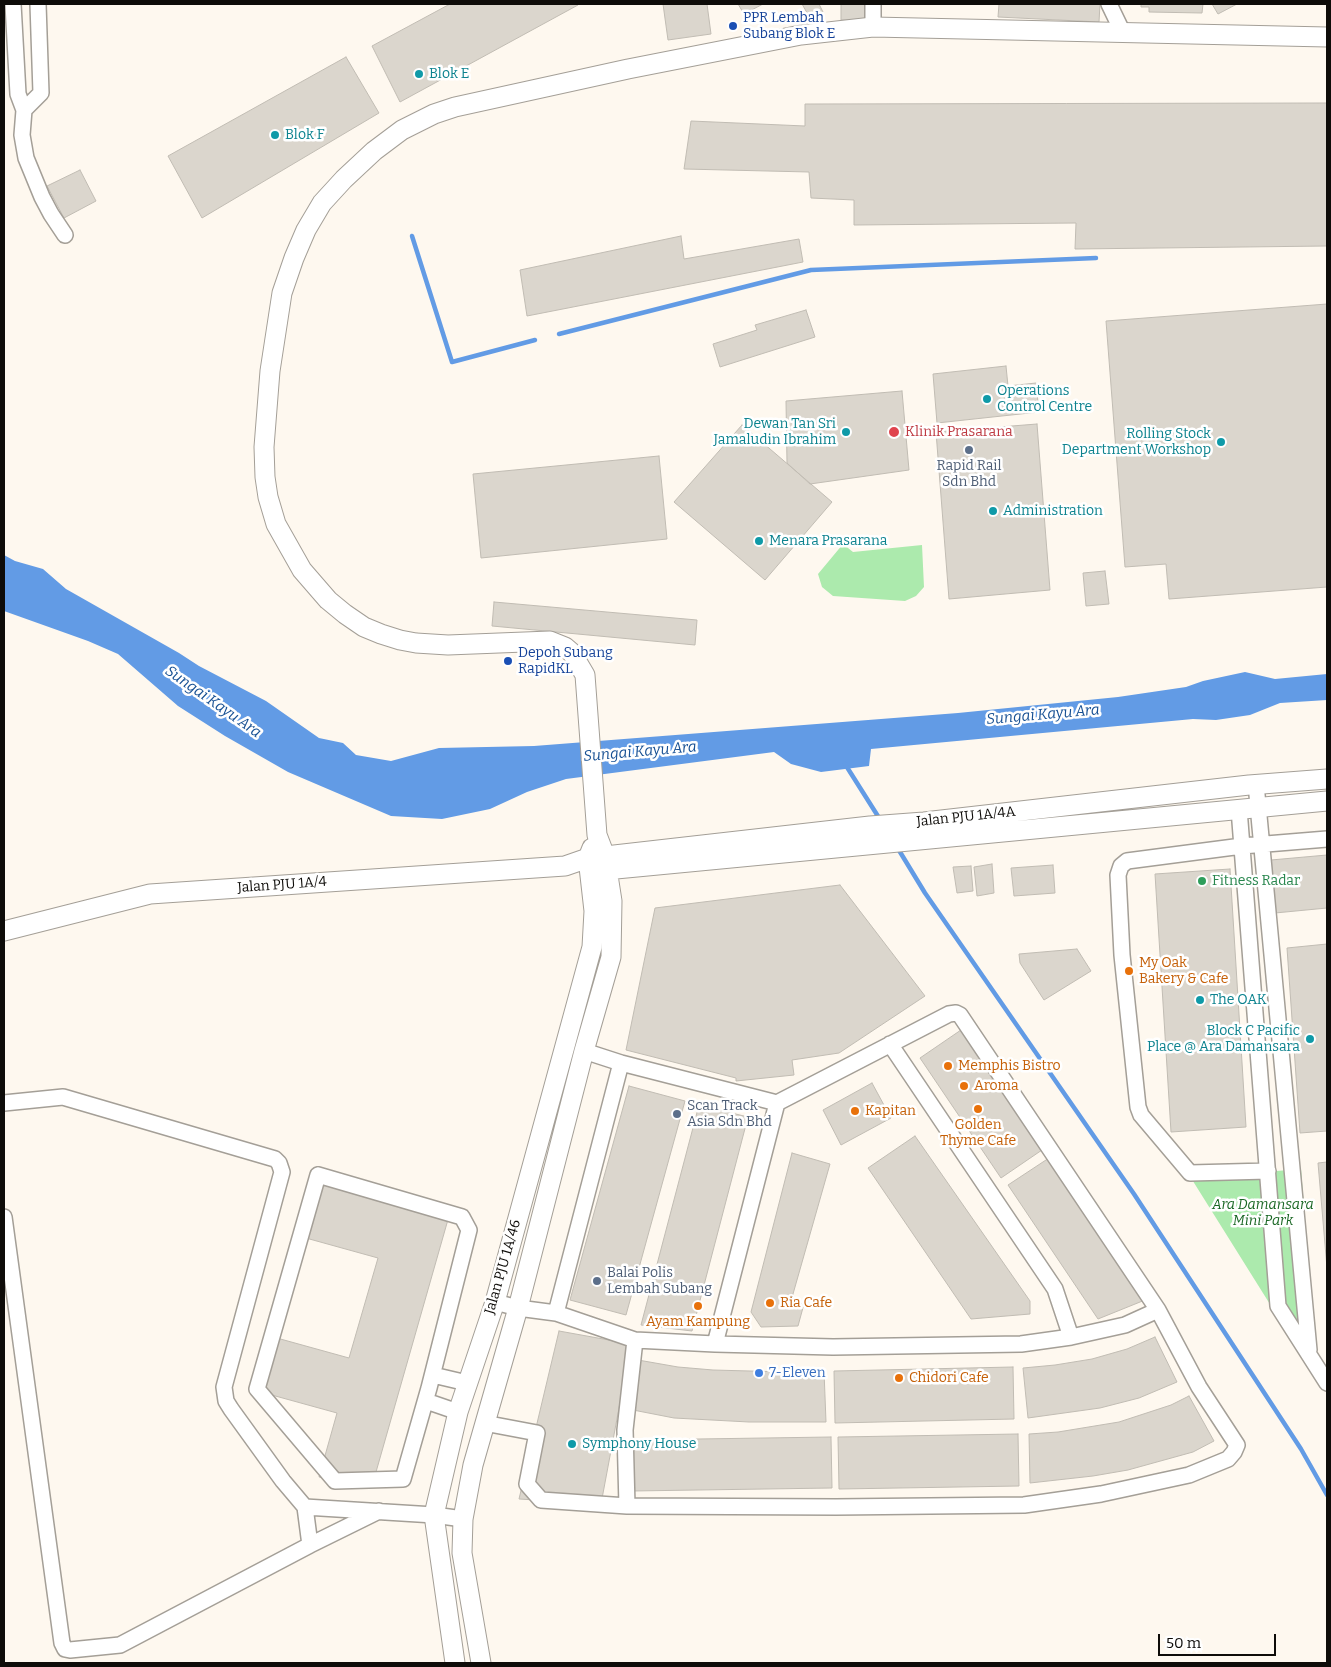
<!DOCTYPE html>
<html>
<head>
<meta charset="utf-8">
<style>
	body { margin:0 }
	#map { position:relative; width:1331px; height:1667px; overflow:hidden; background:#fef8ef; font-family:Bitter,serif }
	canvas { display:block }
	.frame { position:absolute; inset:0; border:5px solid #0e0c09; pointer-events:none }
	.scale { position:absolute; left:1158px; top:1634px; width:118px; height:22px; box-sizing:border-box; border:2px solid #0e0c09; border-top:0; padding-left:6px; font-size:15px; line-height:18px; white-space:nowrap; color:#0e0c09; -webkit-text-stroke:4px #fff; paint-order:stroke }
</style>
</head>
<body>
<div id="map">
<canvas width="1331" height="1667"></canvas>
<div class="frame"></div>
<div class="scale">50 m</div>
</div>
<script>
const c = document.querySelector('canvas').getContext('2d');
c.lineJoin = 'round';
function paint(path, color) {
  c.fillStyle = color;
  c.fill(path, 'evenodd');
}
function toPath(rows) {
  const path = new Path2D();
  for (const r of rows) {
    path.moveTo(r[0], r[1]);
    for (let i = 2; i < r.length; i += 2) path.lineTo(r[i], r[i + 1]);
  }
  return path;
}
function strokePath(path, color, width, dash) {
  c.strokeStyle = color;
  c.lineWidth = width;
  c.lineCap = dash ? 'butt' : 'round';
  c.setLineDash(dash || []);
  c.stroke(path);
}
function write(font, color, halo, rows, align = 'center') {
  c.font = font + ' Bitter,serif';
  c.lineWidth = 5;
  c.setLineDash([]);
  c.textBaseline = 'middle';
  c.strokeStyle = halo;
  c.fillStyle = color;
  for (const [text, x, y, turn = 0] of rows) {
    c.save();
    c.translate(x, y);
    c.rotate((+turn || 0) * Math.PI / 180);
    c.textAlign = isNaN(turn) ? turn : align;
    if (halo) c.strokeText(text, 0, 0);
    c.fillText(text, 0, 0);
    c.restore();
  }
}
const green = toPath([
	[843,544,853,552,922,545,924,587,916,596,905,601,833,596,822,587,818,574],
	[1301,1169,1318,1381,1191,1178]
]);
const water = toPath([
	[4,555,15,561,43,569,66,589,179,653,199,666,266,701,319,738,343,743,356,755,391,761,439,748,534,746,958,713,1118,697,1186,687,1203,681,1245,672,1275,679,1327,674,1327,700,1280,703,1250,715,1216,720,1193,719,871,749,869,766,821,772,791,764,774,752,566,779,527,792,490,809,442,819,391,816,288,772,225,736,178,706,118,654,88,641,4,611]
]);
const stream = toPath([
	[412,236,452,362,535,340],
	[559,334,811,270,1096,258],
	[845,764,881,821],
	[897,847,925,893,1134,1194,1301,1449,1327,1495]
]);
const building = toPath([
	[450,4,578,4,578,5,400,102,372,46,450,4],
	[663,4,707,4,711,34,668,40,663,4],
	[738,4,763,4,744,14,738,4],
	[802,4,819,4,823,12,810,18,802,4],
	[841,4,868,4,867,21,841,20,841,4],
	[999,4,1100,4,1099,22,998,17,999,4],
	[1141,4,1203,4,1202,13,1149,12,1149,7,1141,7,1141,4],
	[1212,4,1237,4,1218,14,1212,4],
	[346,57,379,113,202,218,168,156,346,57],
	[1327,103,1327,246,1075,249,1076,223,854,225,854,200,811,198,809,172,684,169,691,121,805,126,805,104,1327,103],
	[80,170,96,201,64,218,47,186,80,170],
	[681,236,684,259,799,239,803,262,527,316,520,270,681,236],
	[1327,304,1327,587,1169,599,1166,564,1125,567,1106,321,1327,304],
	[806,310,815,337,720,367,713,344,757,330,755,325,806,310],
	[1006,366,1008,386,1036,383,1039,412,937,423,933,374,1006,366],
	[902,391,909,470,810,484,787,463,786,401,902,391],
	[1037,424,1050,590,949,599,936,432,1037,424],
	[742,425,832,502,765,580,674,502,742,425],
	[659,456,667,539,481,558,473,474,659,456],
	[1105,571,1109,604,1086,606,1083,573,1105,571],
	[494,602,697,620,695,645,492,626,494,602],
	[1327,855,1327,908,1275,913,1271,860,1327,855],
	[992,864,994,893,977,896,974,867,992,864],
	[1053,865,1055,893,1014,896,1011,868,1053,865],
	[971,866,973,891,957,893,953,867,971,866],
	[1230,869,1246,1127,1171,1132,1155,874,1230,869],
	[840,885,925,996,839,1053,792,1060,794,1075,736,1081,736,1078,626,1050,655,908,840,885],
	[1327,944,1327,1131,1300,1133,1287,948,1327,944],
	[1077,949,1091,971,1044,1000,1020,963,1019,954,1077,949],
	[961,1030,1042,1150,1001,1178,920,1058,961,1030],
	[872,1083,891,1118,841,1145,823,1110,872,1083],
	[629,1086,685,1101,626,1315,570,1300,629,1086],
	[699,1105,748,1117,692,1331,641,1325,699,1105],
	[915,1136,1030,1301,1030,1314,971,1319,868,1168,915,1136],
	[792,1153,830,1164,791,1301,804,1304,798,1326,761,1327,751,1312,792,1153],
	[1049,1158,1145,1300,1098,1319,1008,1185,1049,1158],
	[1327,1162,1327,1268,1318,1163,1327,1162],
	[311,1178,449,1216,372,1486,319,1477,337,1413,250,1389,266,1335,349,1358,378,1258,295,1235,311,1178],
	[559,1331,631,1344,601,1504,519,1499,559,1331],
	[1155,1337,1177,1382,1139,1398,1100,1408,1028,1418,1023,1368,1055,1365,1092,1359,1127,1349,1155,1337],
	[638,1360,678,1367,713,1370,787,1372,824,1371,826,1422,749,1422,674,1418,633,1410,638,1360],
	[1013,1367,1014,1419,835,1423,834,1371,1013,1367],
	[1189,1396,1214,1441,1193,1452,1128,1470,1093,1476,1030,1483,1029,1434,1058,1432,1119,1422,1171,1405,1189,1396],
	[1018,1434,1019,1486,839,1489,838,1437,1018,1434],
	[831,1437,832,1488,632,1491,631,1440,831,1437]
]);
const minor = toPath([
	[13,4,18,94,24,110,22,135,26,158,42,197,51,214,65,235],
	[1109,4,1123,33],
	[873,27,873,4],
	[24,110,41,93,38,4],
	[1256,784,1309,1350],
	[1239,809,1278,1306,1327,1383],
	[890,1044,1055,1289,1071,1337],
	[584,1051,621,1063,777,1103,949,1014,956,1013,960,1015,1158,1310,1199,1387,1237,1445,1234,1452,1228,1459,1189,1475,1101,1494,1024,1505,836,1507,627,1506,625,1430,635,1340],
	[4,1103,63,1097,275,1159,279,1163,282,1172,224,1387,226,1401,231,1409,283,1481,305,1507,310,1545],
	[1268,1171,1190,1173,1141,1115,1138,1107,1122,955,1118,875,1121,866,1127,861,1242,846,1327,839],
	[318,1175,462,1217,469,1230,429,1388,403,1479,335,1481,257,1389,318,1175],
	[4,1217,62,1643,65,1649,70,1650,120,1645,310,1545,379,1511],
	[495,1302,518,1308,556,1313,635,1340,715,1344,833,1347,1021,1344,1071,1337,1125,1325,1158,1310],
	[556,1313,621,1063],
	[715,1344,777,1103],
	[433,1375,467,1383],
	[426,1401,458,1412],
	[484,1423,537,1433,527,1484,541,1500,627,1506],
	[305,1507,434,1515,463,1519]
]);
const tertiary = toPath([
	[595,871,1327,801],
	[4,931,150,894,565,866,588,858,870,826,924,822,1249,785,1327,779],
	[455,1663,434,1515,458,1412,495,1302,592,947,594,911,588,858,592,848],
	[481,1663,462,1553,463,1519,473,1465,518,1308,584,1051,611,957,612,901,605,856,597,835,585,675,572,653,565,647,550,641,448,645,416,643,400,640,381,634,364,627,345,614,328,600,302,570,276,524,268,497,265,477,264,447,270,371,282,293,294,258,306,230,322,203,344,179,374,151,402,130,434,114,455,107,628,69,801,35,873,27,1327,37]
]);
const markers = [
	[733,26,5,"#1a4fb4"],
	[419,74,5,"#0f9aa8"],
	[275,135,5,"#0f9aa8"],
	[987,399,5,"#0f9aa8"],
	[846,432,5,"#0f9aa8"],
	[894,432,6,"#e0444e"],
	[1221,442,5,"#0f9aa8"],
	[969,450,5,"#5c6f8a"],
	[993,511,5,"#0f9aa8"],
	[759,541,5,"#0f9aa8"],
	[508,661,5,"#1a4fb4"],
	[1202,881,5,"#2e9e5b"],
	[1129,971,5,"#e8710a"],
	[1200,1000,5,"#0f9aa8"],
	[1310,1039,5,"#0f9aa8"],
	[948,1066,5,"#e8710a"],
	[964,1086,5,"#e8710a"],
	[978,1109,5,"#e8710a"],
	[855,1111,5,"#e8710a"],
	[677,1114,5,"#5c6f8a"],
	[597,1281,5,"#5c6f8a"],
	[770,1303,5,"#e8710a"],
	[698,1306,5,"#e8710a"],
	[759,1373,5,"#3f7fe0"],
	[899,1378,5,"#e8710a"],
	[572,1444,5,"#0f9aa8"]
];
const transitNames = [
	["PPR Lembah",743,18],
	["Subang Blok E",743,34],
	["Depoh Subang",518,653],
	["RapidKL",518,669]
];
const cultureNames = [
	["Blok E",429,74],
	["Blok F",285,135],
	["Operations",997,391],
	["Control Centre",997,407],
	["Dewan Tan Sri",836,424,"right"],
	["Jamaludin Ibrahim",836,440,"right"],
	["Rolling Stock",1211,434,"right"],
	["Department Workshop",1211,450,"right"],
	["Administration",1003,511],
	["Menara Prasarana",769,541],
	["The OAK",1210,1000],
	["Block C Pacific",1300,1031,"right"],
	["Place @ Ara Damansara",1300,1047,"right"],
	["Symphony House",582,1444]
];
const healthNames = [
	["Klinik Prasarana",905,432]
];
const serviceNames = [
	["Rapid Rail",969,466,"center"],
	["Sdn Bhd",969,482,"center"],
	["Scan Track",687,1106],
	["Asia Sdn Bhd",687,1122],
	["Balai Polis",607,1273],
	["Lembah Subang",607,1289]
];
const streetNames = [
	["Jalan PJU 1A/4A",966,817,-6],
	["Jalan PJU 1A/4",282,885,-4],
	["Jalan PJU 1A/46",503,1267,-74]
];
const leisureNames = [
	["Fitness Radar",1212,881]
];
const foodNames = [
	["My Oak",1139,963],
	["Bakery & Cafe",1139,979],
	["Memphis Bistro",958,1066],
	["Aroma",974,1086],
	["Kapitan",865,1111],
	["Golden",978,1125,"center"],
	["Thyme Cafe",978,1141,"center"],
	["Ria Cafe",780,1303],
	["Ayam Kampung",698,1322,"center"],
	["Chidori Cafe",909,1378]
];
const parkNames = [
	["Ara Damansara",1263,1205],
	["Mini Park",1263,1221]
];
const shopNames = [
	["7-Eleven",769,1373]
];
const waterNames = [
	["Sungai Kayu Ara",213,702,35],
	["Sungai Kayu Ara",1043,715,-5],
	["Sungai Kayu Ara",640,752,-5]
];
paint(green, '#aceaad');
paint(water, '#629be5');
strokePath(stream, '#629be5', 4.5);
paint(building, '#dbd6cd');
strokePath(building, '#c1bcb3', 1);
strokePath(minor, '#a49f97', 18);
strokePath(tertiary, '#a49f97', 21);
strokePath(minor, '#fff', 15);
strokePath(tertiary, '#fff', 19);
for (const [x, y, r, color] of markers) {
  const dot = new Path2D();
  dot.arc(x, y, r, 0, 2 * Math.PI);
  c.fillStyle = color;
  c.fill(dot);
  strokePath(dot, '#fff', 2);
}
write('14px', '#164399', '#fff', transitNames, 'left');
write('14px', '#0d838f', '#fff', cultureNames, 'left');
write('14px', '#be3a42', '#fff', healthNames, 'left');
write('14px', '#4e5e75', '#fff', serviceNames, 'left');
write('14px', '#0e0c09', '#fff', streetNames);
write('14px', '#27864d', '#fff', leisureNames, 'left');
write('14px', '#c56008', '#fff', foodNames, 'left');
write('italic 14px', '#1a6724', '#fff', parkNames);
write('14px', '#366cbe', '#fff', shopNames, 'left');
write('italic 15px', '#175093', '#fff', waterNames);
</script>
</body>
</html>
